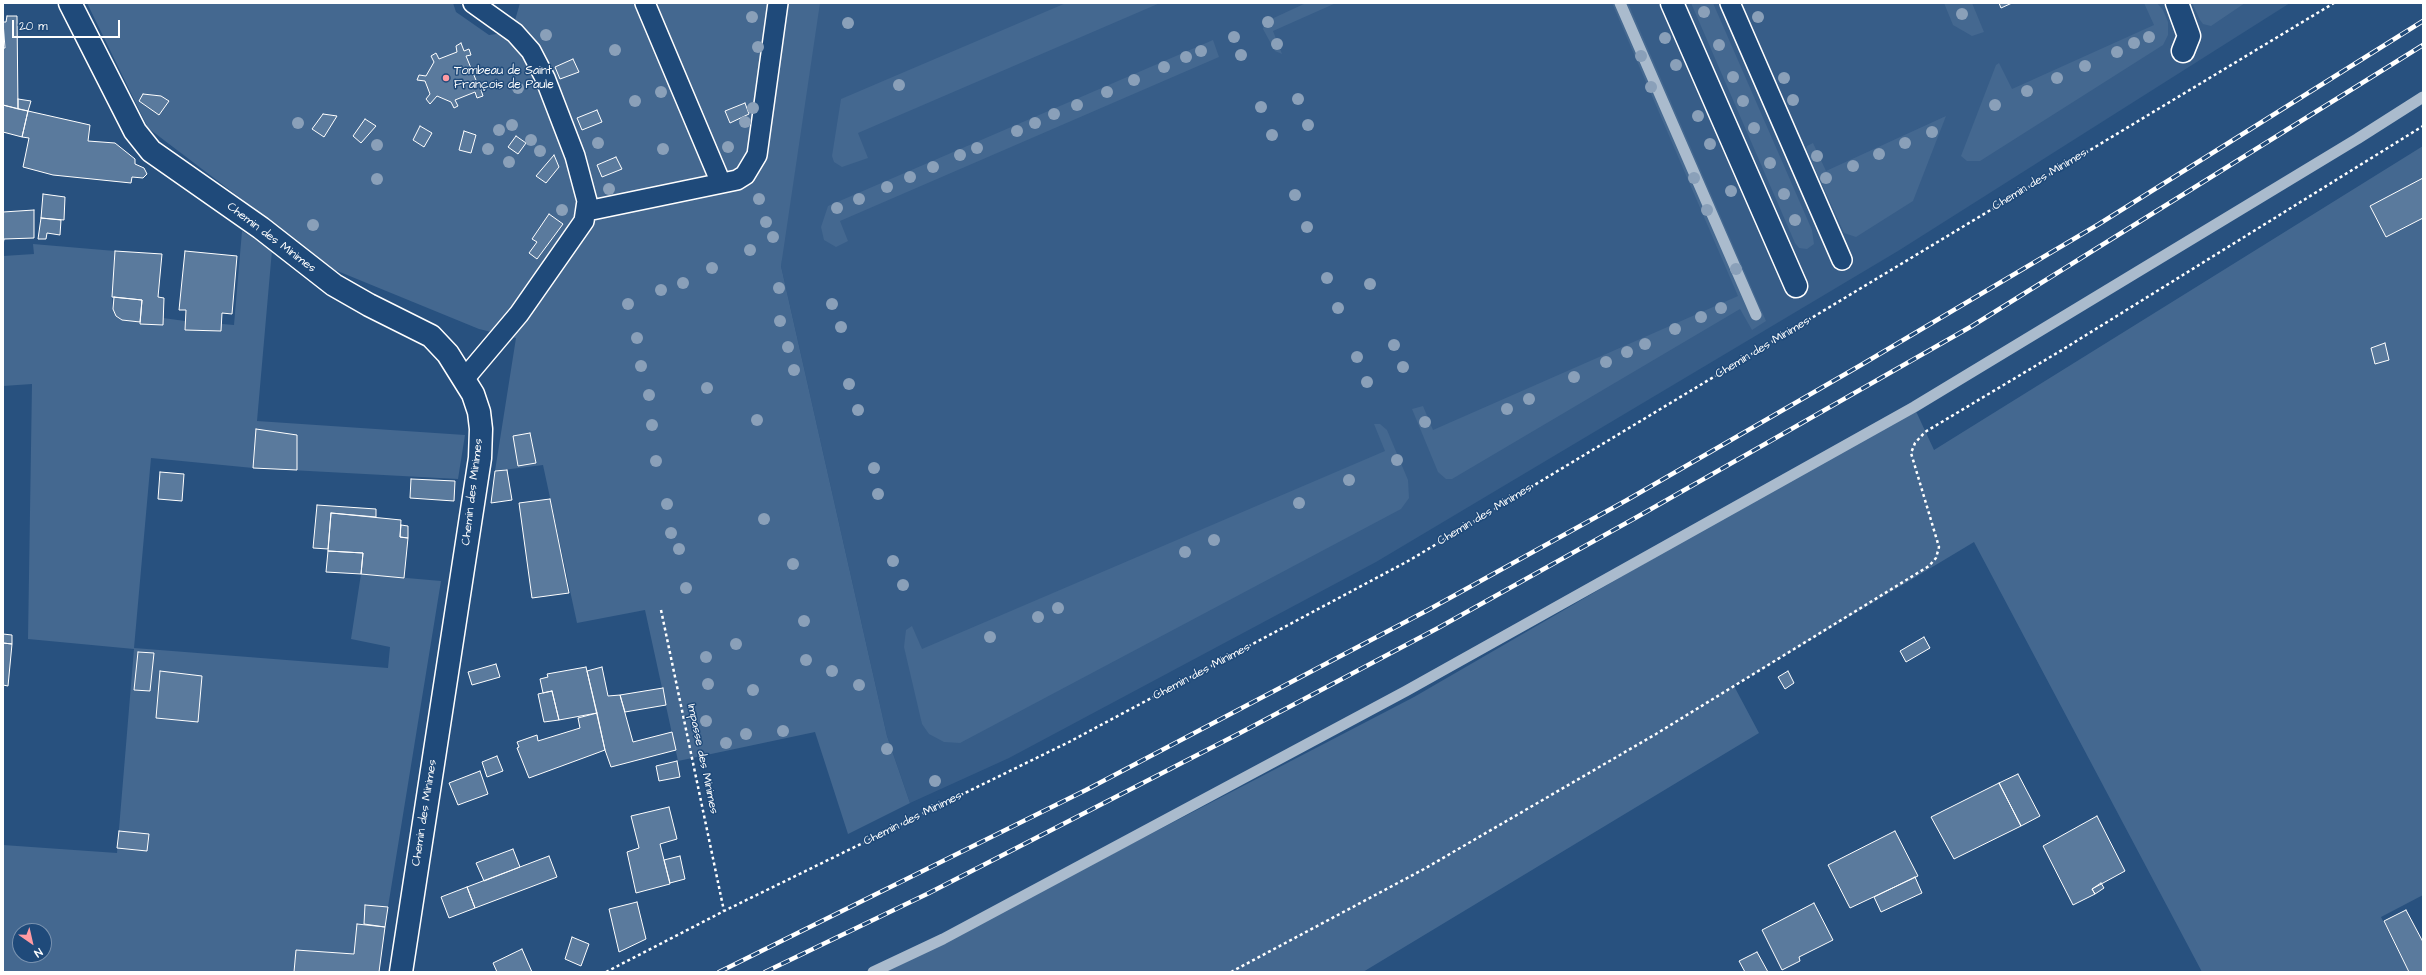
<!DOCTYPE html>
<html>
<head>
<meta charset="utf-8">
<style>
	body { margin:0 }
	#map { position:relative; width:2426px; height:975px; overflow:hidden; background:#28517f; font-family:"Architects Daughter",sans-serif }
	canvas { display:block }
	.frame { position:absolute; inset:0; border:4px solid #fff; pointer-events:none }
	.north { position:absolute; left:12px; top:923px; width:40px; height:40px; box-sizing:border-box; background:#1f4a7a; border:1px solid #7992af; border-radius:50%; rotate:146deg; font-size:11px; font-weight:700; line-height:16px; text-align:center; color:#fff }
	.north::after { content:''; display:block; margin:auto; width:14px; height:18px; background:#ff9aa2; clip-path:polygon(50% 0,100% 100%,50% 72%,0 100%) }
	.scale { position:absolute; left:12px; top:20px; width:108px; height:18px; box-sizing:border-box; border:2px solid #fff; border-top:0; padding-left:5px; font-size:12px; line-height:14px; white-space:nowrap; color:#fff; -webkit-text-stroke:3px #1f4a7a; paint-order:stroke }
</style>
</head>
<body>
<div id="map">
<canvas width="2426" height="975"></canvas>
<div class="frame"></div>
<div class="north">N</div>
<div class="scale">20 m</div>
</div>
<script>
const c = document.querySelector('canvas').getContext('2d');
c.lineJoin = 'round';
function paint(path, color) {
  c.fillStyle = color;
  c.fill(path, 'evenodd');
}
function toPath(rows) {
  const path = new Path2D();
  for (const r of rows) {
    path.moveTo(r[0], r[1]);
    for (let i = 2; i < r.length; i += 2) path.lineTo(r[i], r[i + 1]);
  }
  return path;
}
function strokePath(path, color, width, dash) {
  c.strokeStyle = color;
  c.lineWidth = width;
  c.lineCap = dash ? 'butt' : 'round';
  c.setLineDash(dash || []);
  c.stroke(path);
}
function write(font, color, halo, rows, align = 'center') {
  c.font = font + ' "Architects Daughter",sans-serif';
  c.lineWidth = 3;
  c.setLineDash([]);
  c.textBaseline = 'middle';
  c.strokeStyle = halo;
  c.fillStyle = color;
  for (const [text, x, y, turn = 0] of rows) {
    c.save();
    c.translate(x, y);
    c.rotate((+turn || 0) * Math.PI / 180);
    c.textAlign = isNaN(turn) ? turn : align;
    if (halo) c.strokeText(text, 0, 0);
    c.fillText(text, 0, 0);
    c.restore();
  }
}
const built = toPath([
	[800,3,2290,3,1898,251,1376,562,1009,758,910,803,887,736,781,266]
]);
const green = toPath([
	[87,3,453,3,456,12,489,35,497,34,504,36,509,41,520,3,820,3,781,266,887,736,910,803,848,834,815,732,678,761,645,610,577,623,543,465,495,471,516,338,479,329,335,270,148,128],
	[1066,3,1160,3,858,133,868,158,842,167,834,162,832,156,841,99],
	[1306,3,1336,3,1273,31,1282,54,1275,51,1263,29,1265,22],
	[1612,3,1628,3,1766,321,1752,330,1740,309,1452,479,1446,479,1438,472,1412,409,1423,406,1433,430,1738,296],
	[1691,3,1713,3,1812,230,1814,244,1807,249,1799,248,1795,243],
	[1944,3,1972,3,1984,32,1972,36,1953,25],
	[2144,3,2157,3,2163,10,2168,22,2168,35,2163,45,1980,161,1967,161,1961,156,1996,65,1999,63,2012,89,2154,25],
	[2192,3,2245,3,2211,26,2203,24,2200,20],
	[1213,40,1219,57,840,221,848,241,836,247,824,240,821,227,828,206],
	[1946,116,1913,201,1856,237,1844,233,1806,149,1807,146,1813,143,1826,171],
	[2423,146,2423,895,2381,917,2409,972,2202,972,1974,542,1734,686,1759,733,1363,972,873,972,1016,904,1414,697,1914,407,1934,450],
	[242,231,272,250,257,421,465,435,458,479,253,468,151,458,134,648,388,668,390,647,351,639,361,574,441,581,388,907,365,905,364,924,357,924,354,954,296,950,294,972,3,972,3,845,117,853,134,649,28,639,32,384,3,386,3,256,34,254,33,244,115,251,112,297,113,309,116,316,122,320,162,325,163,318,185,321,185,330,221,331,222,324,234,325],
	[20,931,44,931,44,955,20,955],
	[1374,424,1380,424,1387,430,1408,480,1409,498,1401,509,960,743,944,742,929,734,922,724,904,647,906,630,912,626,922,649,1385,451]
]);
const stream = toPath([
	[1620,3,1756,315],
	[873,972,943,939,1406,691,1914,407,2357,139,2423,97]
]);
const building = toPath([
	[1999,3,2012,3,2001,8,1999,3],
	[7,16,17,16,18,109,3,105,3,48,5,48,3,22,6,22,7,16],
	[461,43,464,51,469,49,471,55,466,56,478,85,483,83,485,88,481,90,483,96,477,98,475,92,455,100,458,106,454,108,451,102,437,96,430,104,426,99,430,94,425,81,417,80,419,75,426,76,434,62,431,56,436,53,439,59,457,52,456,46,461,43],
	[573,59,579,72,560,79,555,67,573,59],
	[143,94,161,96,169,101,159,115,139,101,143,94],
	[18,99,31,101,28,111,18,109,18,99],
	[745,103,749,114,730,123,725,111,745,103],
	[3,105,28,111,22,137,3,132,3,105],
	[597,110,602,122,582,130,577,118,597,110],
	[28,111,90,125,88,141,115,143,135,159,135,164,144,168,147,174,143,178,132,177,131,183,53,175,23,167,29,138,22,137,28,111],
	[323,114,337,116,324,137,312,129,323,114],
	[365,119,376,126,361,143,353,136,365,119],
	[420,126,432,133,424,147,413,140,420,126],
	[464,131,476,135,471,153,459,150,464,131],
	[516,136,526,143,518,154,508,147,516,136],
	[554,155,559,167,546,183,536,176,554,155],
	[616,157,622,169,602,177,597,165,616,157],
	[2423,178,2423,218,2386,237,2370,206,2423,178],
	[43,194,65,197,64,220,41,218,43,194],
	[34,210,34,238,4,239,3,245,3,212,34,210],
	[549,214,563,224,537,259,529,253,537,242,532,239,549,214],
	[41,218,61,220,60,235,47,233,46,239,38,239,41,218],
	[115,251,162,254,158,297,164,298,163,325,140,324,142,300,112,297,115,251],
	[185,251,237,256,232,314,222,313,221,331,185,330,186,310,179,310,185,251],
	[114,297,142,300,140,322,122,320,116,316,113,309,114,297],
	[2385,343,2389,360,2375,364,2371,348,2385,343],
	[256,429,297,435,297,470,253,468,256,429],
	[530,433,536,463,518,466,513,436,530,433],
	[507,470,512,500,491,503,495,471,507,470],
	[160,472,184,474,182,501,158,499,160,472],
	[411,479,455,481,454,501,410,498,411,479],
	[550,499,569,593,532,598,519,503,550,499],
	[317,505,376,509,376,517,331,513,328,549,313,548,317,505],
	[331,513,401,520,400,537,408,538,404,578,361,574,363,553,328,551,331,513],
	[401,525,408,526,408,538,400,537,401,525],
	[328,551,363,553,361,574,326,572,328,551],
	[3,634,12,635,12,644,3,643,3,634],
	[1924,637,1930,648,1906,662,1900,651,1924,637],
	[3,643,12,644,8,686,3,685,3,643],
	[138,652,154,653,150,691,134,690,138,652],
	[496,664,500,677,472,685,468,672,496,664],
	[586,667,597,713,559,720,552,691,543,693,540,679,548,677,547,674,586,667],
	[602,667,608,696,620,695,633,742,672,732,676,750,611,767,605,750,587,671,602,667],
	[160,671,202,676,198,722,156,718,160,671],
	[1788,671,1794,683,1785,689,1778,677,1788,671],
	[663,688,666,705,625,712,620,695,663,688],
	[552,691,559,720,544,722,538,694,552,691],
	[597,713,605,750,529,778,517,748,519,747,517,742,537,735,538,741,580,728,578,718,597,713],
	[497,756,503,771,487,777,482,762,497,756],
	[677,761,680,777,659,781,656,766,677,761],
	[480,771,488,794,458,805,449,783,480,771],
	[2018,774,2040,816,2021,826,1999,783,2018,774],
	[1999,783,2021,826,1954,859,1931,817,1999,783],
	[669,807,677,839,660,844,670,884,636,893,627,852,639,848,631,816,669,807],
	[2097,816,2125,871,2092,889,2095,894,2073,905,2043,846,2097,816],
	[119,831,149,834,147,851,117,848,119,831],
	[1895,831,1918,876,1850,908,1828,865,1895,831],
	[513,849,520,867,484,881,476,863,513,849],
	[549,856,557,877,475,908,467,887,549,856],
	[680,856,685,879,670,883,664,860,680,856],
	[1915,877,1922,893,1881,912,1874,897,1915,877],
	[2101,883,2104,888,2095,894,2092,889,2101,883],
	[467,887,475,908,449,918,441,897,467,887],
	[637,902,646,939,619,952,609,909,637,902],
	[1814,903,1833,940,1799,957,1800,961,1782,970,1762,930,1814,903],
	[365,905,388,907,385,927,364,924,365,905],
	[2406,910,2423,942,2423,972,2409,972,2384,921,2406,910],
	[357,924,385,927,379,972,294,972,296,950,354,954,357,924],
	[572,937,589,944,581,966,565,959,572,937],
	[522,949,532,972,497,972,493,963,522,949],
	[1757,952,1768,972,1745,972,1739,961,1757,952]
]);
const path = toPath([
	[661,610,724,911],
	[606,972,724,911,1069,742,1410,560,2334,3],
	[1231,972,1424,869,1656,734,1929,566,1936,558,1939,547,1911,453,1915,443,1925,432,2062,350,2423,126]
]);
const lane = toPath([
	[645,3,721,183],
	[1730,3,1842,260],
	[587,211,737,180,745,175,757,155,778,3],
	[465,378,519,314,584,221,587,201,575,156,545,78,531,51,515,33,473,3]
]);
const street = toPath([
	[70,3,135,131,151,151,261,228,334,285,369,305,431,336,448,354,473,394,479,412,481,429,480,458,401,972],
	[1672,3,1796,286],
	[2177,3,2189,36,2183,51]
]);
const rail = toPath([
	[719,972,1086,790,1428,610,1627,500,1861,365,2099,224,2423,21],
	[765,972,927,894,1240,733,1438,628,1637,517,1972,326,2423,45]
]);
const trees = [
	[1704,12],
	[1962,14],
	[752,17],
	[1758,17],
	[1268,22],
	[848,23],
	[546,35],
	[1234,37],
	[2149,37],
	[1665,38],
	[2134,43],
	[1277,44],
	[1719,45],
	[758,47],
	[615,50],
	[1201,51],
	[2117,52],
	[1241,55],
	[1641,56],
	[1186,57],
	[1676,65],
	[2085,66],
	[1164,67],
	[1733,77],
	[1784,78],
	[2057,78],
	[1134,80],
	[899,85],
	[1651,87],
	[518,88],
	[2027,91],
	[661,92],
	[1107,92],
	[1298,99],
	[1793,100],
	[635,101],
	[1743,101],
	[1077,105],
	[1995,105],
	[1261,107],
	[753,108],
	[1054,114],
	[1698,116],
	[745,122],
	[298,123],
	[1035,123],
	[512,125],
	[1308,125],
	[1754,128],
	[499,130],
	[1017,131],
	[1932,132],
	[1272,135],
	[531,140],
	[598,143],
	[1905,143],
	[1710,144],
	[377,145],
	[728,147],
	[977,148],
	[488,149],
	[663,149],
	[540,151],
	[1879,154],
	[960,155],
	[1817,156],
	[509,162],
	[1770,163],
	[1853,166],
	[933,167],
	[910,177],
	[1694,178],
	[1826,178],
	[377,179],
	[887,187],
	[609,189],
	[1731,191],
	[1784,194],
	[1295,195],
	[759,199],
	[859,199],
	[837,208],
	[562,210],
	[1707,210],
	[1795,220],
	[766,222],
	[313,225],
	[1307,227],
	[773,237],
	[750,250],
	[712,268],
	[1736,269],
	[1327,278],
	[683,283],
	[1370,284],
	[779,288],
	[661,290],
	[628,304],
	[832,304],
	[1338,308],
	[1721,308],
	[1701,317],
	[780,321],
	[841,327],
	[1675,329],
	[637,338],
	[1645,344],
	[1394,345],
	[788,347],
	[1627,352],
	[1357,357],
	[1606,362],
	[641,366],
	[1403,367],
	[794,370],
	[1574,377],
	[1367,382],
	[849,384],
	[707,388],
	[649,395],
	[1529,399],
	[1507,409],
	[858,410],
	[757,420],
	[1425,422],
	[652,425],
	[1397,460],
	[656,461],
	[874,468],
	[1349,480],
	[878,494],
	[1299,503],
	[667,504],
	[764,519],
	[671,533],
	[1214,540],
	[679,549],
	[1185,552],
	[893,561],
	[793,564],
	[903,585],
	[686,588],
	[1058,608],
	[1038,617],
	[804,621],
	[990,637],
	[736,644],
	[706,657],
	[806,660],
	[832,671],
	[708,684],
	[859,685],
	[753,690],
	[706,721],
	[783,731],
	[746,734],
	[726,743],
	[887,749],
	[935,781]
];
const markers = [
	[446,78,4,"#ff9aa2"]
];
const poiNames = [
	["Tombeau de Saint",454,71],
	["François de Paule",454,85]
];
const streetNames = [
	["Chemin des Minimes",2040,180,-31],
	["Chemin des Minimes",271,238,37],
	["Chemin des Minimes",1763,348,-31],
	["Chemin des Minimes",473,492,-83],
	["Chemin des Minimes",1485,515,-31],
	["Chemin des Minimes",1202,672,-28],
	["Impasse des Minimes",702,759,78],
	["Chemin des Minimes",425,813,-81],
	["Chemin des Minimes",913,819,-26]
];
paint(built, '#375d88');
paint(green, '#446890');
strokePath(stream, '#aabbcd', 11);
paint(building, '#5a7a9d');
strokePath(building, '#fff', 1);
strokePath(lane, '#fff', 22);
strokePath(street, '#fff', 25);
strokePath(path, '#fff', 2.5, [3, 3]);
strokePath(lane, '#1f4a7a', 19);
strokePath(street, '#1f4a7a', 22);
strokePath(rail, '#fff', 4.5);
strokePath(rail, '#1f4a7a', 3, [9]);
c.fillStyle = '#8aa0b9';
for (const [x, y] of trees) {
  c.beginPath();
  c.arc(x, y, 6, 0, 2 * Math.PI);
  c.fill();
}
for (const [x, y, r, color] of markers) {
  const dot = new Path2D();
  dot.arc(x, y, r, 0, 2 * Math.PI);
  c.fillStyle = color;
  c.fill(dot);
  strokePath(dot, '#1f4a7a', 1.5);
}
write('12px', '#fff', '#1f4a7a', poiNames, 'left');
write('12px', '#fff', '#1f4a7a', streetNames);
</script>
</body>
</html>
